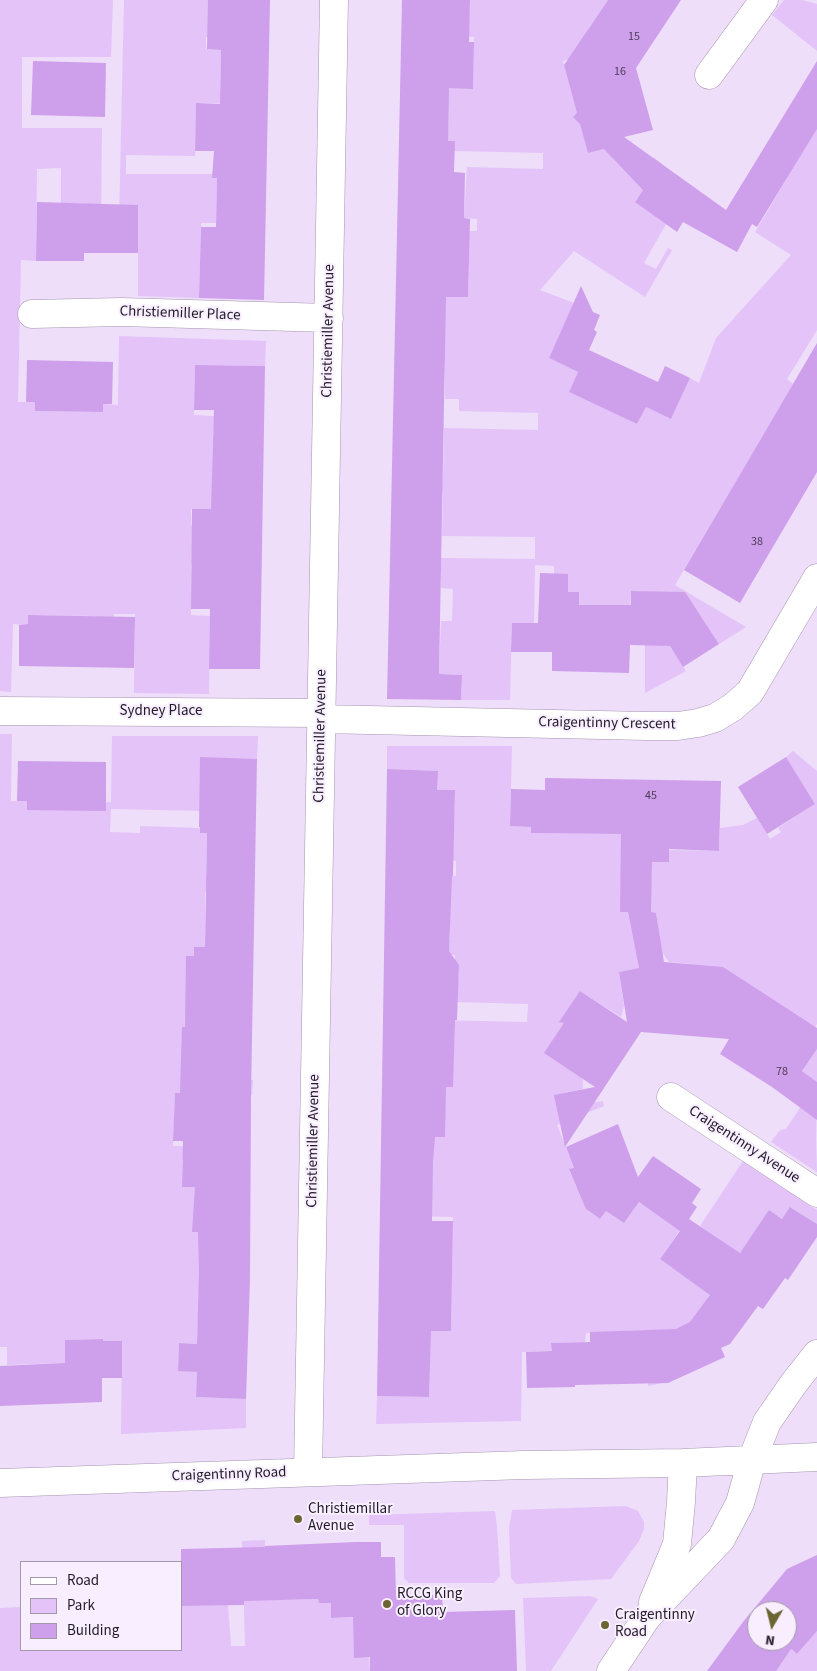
<!DOCTYPE html>
<html>
<head>
<meta charset="utf-8">
<style>
	body { margin:0 }
	#map { position:relative; width:817px; height:1671px; overflow:hidden; background:#eedefa; font-family:"Source Sans 3",sans-serif }
	canvas { display:block }
	.legend { position:absolute; left:20px; top:1561px; width:162px; height:90px; box-sizing:border-box; background:#f8eeff; border:1px solid #a29aa8; margin:0; padding:6px 9px; list-style:none; font-size:15px; color:#211b25 }
	.legend li { display:flex; align-items:center; gap:10px; height:25px }
	.legend b { width:25px; border:1px solid #a29aa8 }
	.north { position:absolute; left:747px; top:1601px; width:50px; height:50px; box-sizing:border-box; background:#f8eeff; border:1px solid #a29aa8; border-radius:50%; rotate:188deg; font-size:14px; font-weight:700; line-height:20px; text-align:center; color:#211b25 }
	.north::after { content:''; display:block; margin:auto; width:18px; height:22px; background:#6c6531; clip-path:polygon(50% 0,100% 100%,50% 72%,0 100%) }
</style>
</head>
<body>
<div id="map">
<canvas width="817" height="1671"></canvas>
<ul class="legend">
<li><b style="height:6px;background:#fff"></b>Road</li>
<li><b style="height:14px;background:#e3c3f8"></b>Park</li>
<li><b style="height:14px;background:#ce9feb"></b>Building</li>
</ul>
<div class="north">N</div>
</div>
<script>
const c = document.querySelector('canvas').getContext('2d');
c.lineJoin = 'round';
function paint(path, color) {
  c.fillStyle = color;
  c.fill(path, 'evenodd');
}
function toPath(rows) {
  const path = new Path2D();
  for (const r of rows) {
    path.moveTo(r[0], r[1]);
    for (let i = 2; i < r.length; i += 2) path.lineTo(r[i], r[i + 1]);
  }
  return path;
}
function strokePath(path, color, width, dash) {
  c.strokeStyle = color;
  c.lineWidth = width;
  c.lineCap = dash ? 'butt' : 'round';
  c.setLineDash(dash || []);
  c.stroke(path);
}
function write(font, color, halo, rows, align = 'center') {
  c.font = font + ' "Source Sans 3",sans-serif';
  c.lineWidth = 4;
  c.setLineDash([]);
  c.textBaseline = 'middle';
  c.strokeStyle = halo;
  c.fillStyle = color;
  for (const [text, x, y, turn = 0] of rows) {
    c.save();
    c.translate(x, y);
    c.rotate((+turn || 0) * Math.PI / 180);
    c.textAlign = isNaN(turn) ? turn : align;
    if (halo) c.strokeText(text, 0, 0);
    c.fillText(text, 0, 0);
    c.restore();
  }
}
const green = toPath([
	[0,0,113,0,111,57,22,57,22,128,102,128,101,225,84,225,84,203,61,203,61,168,37,169,36,261,21,260,18,402,35,402,36,411,103,412,103,404,118,405,119,336,266,341,265,366,195,365,194,415,232,417,213,431,212,509,191,509,191,525,211,525,191,564,191,615,210,616,209,694,134,693,135,614,114,614,114,625,96,616,28,615,28,625,13,624,11,692,0,691],
	[124,0,208,0,246,37,206,37,206,49,221,50,220,91,246,104,196,103,195,156,126,155,126,174,213,174,217,178,216,223,201,223,199,298,138,296,138,222,119,221],
	[470,0,608,0,588,29,583,55,563,61,588,153,633,141,613,158,634,180,653,157,662,164,635,201,666,224,644,263,656,269,668,248,672,250,645,297,574,251,540,290,574,303,549,358,578,372,569,392,637,424,646,407,671,419,690,378,699,383,716,338,791,255,755,232,817,128,817,330,787,379,793,384,675,585,746,627,719,644,692,603,657,626,686,671,645,693,645,591,631,591,630,617,613,605,602,605,601,616,579,616,579,592,568,592,568,574,554,574,554,566,535,565,534,623,512,623,510,700,461,700,462,675,439,674,441,621,452,621,453,589,441,588,441,558,535,559,535,537,442,536,443,492,416,491,416,479,443,479,444,428,538,430,538,413,459,411,459,399,445,399,445,362,424,362,445,297,468,297,469,264,445,263,446,231,477,231,477,219,464,218,467,167,543,169,543,153,454,151,448,141,427,88,473,88,474,37,430,36,469,25],
	[784,0,802,0,817,4,817,51,772,15],
	[0,734,12,734,11,801,27,801,27,810,111,802,112,736,258,736,257,759,201,758,207,811,111,809,110,832,140,833,140,826,200,828,200,833,207,833,206,877,227,878,226,892,205,892,205,947,194,947,194,956,186,956,186,981,202,1078,253,1080,252,1095,175,1094,173,1146,225,1147,225,1161,182,1160,182,1187,200,1187,192,1232,199,1232,199,1290,197,1344,179,1343,178,1370,197,1372,196,1397,246,1399,246,1428,121,1434,122,1341,103,1341,102,1339,65,1340,65,1363,7,1365,7,1347,0,1347],
	[387,746,512,746,510,826,531,827,531,833,623,834,620,912,628,912,639,968,619,972,624,1006,621,1017,580,991,583,1089,555,1095,557,1109,603,1101,604,1106,557,1125,574,1168,569,1170,577,1188,594,1202,588,1211,600,1219,606,1211,624,1223,639,1202,680,1230,660,1259,672,1268,728,1269,707,1299,744,1325,728,1345,714,1326,653,1340,672,1381,648,1386,646,1330,586,1333,585,1342,552,1343,552,1351,522,1352,521,1421,376,1424,377,1396,429,1397,430,1346,420,1331,451,1331,453,1217,406,1216,433,1137,445,1137,445,1125,434,1020,527,1022,528,1004,454,1002,455,983,459,977,459,965,455,960,455,955,412,954,450,940,450,920,411,874,456,876,456,861,436,860,454,824,455,790,437,790,437,771,387,769],
	[793,751,817,771,817,1024,801,1047,690,982,692,964,669,962,662,952,656,913,635,912,651,887,652,862,669,862,669,850,719,851,720,828,743,825,757,818,770,839,781,832,778,828,815,804,786,757],
	[817,1049,817,1082,802,1071],
	[817,1082,816,1140,817,1172,771,1142,780,1130,786,1129],
	[743,1161,817,1210,817,1224,791,1207,783,1219,769,1211,743,1250,739,1253,700,1226],
	[626,1506,638,1511,644,1522,644,1529,639,1541,611,1579,516,1584,511,1578,509,1528,512,1510],
	[495,1511,497,1527,500,1576,494,1583,409,1583,404,1578,404,1525,369,1525,369,1515],
	[265,1540,265,1555,279,1600,318,1599,319,1603,331,1603,332,1618,366,1617,370,1671,0,1671,0,1608,21,1607,21,1650,181,1650,181,1606,228,1605,231,1646,245,1646,242,1541],
	[590,1596,598,1599,551,1671,526,1671,523,1598],
	[817,1631,817,1671,776,1671,757,1647,788,1647,797,1654]
]);
const building = toPath([
	[208,0,270,0,264,300,199,298,201,227,216,227,217,178,212,178,214,151,195,151,196,103,220,104,221,50,207,49],
	[402,0,470,0,469,42,474,42,473,89,449,88,448,141,455,141,454,172,465,173,464,218,470,219,468,297,446,297,439,674,462,675,461,700,387,699],
	[608,0,681,0,636,68,653,130,624,137,726,210,817,61,817,129,757,227,752,224,737,252,683,222,677,232,635,202,643,190,604,149,588,153,580,124,573,117,577,113,564,65],
	[33,61,106,63,105,117,31,115],
	[37,202,138,205,138,253,84,253,84,261,36,261],
	[581,286,593,312,600,315,594,330,597,332,589,350,658,382,665,366,690,378,671,419,646,407,637,424,569,392,578,372,549,358],
	[817,343,817,472,740,603,684,570],
	[27,360,113,362,112,404,103,404,103,412,35,411,35,402,26,402],
	[195,365,265,366,260,669,209,669,210,609,191,609,192,509,211,509,214,410,194,410],
	[540,573,568,574,568,592,579,592,579,605,631,605,631,591,685,592,719,644,683,667,670,646,630,645,629,673,552,671,552,652,511,652,512,623,538,623],
	[28,615,135,617,134,668,19,666,19,625,28,624],
	[200,757,257,759,251,1095,250,1279,246,1399,196,1397,197,1372,178,1371,179,1343,197,1344,199,1271,198,1232,192,1232,195,1187,182,1187,183,1141,173,1141,175,1093,180,1093,182,1027,185,1027,186,956,194,956,194,947,205,947,207,833,200,833,200,827,199,827],
	[786,757,815,804,767,834,738,787],
	[18,761,106,762,106,811,27,810,27,801,17,801],
	[387,769,438,771,437,790,455,790,453,876,452,876,449,951,459,965,457,1020,455,1020,453,1087,446,1087,445,1137,435,1137,433,1161,432,1221,453,1221,451,1331,431,1331,429,1397,377,1396],
	[545,778,721,781,719,851,669,849,669,862,652,862,651,912,656,913,664,962,723,967,817,1028,817,1049,802,1071,817,1082,817,1120,772,1087,720,1054,729,1039,641,1032,565,1147,554,1095,595,1087,544,1053,564,1023,559,1022,580,991,627,1022,619,972,639,968,628,912,620,912,621,834,531,833,531,827,510,826,511,789,545,790],
	[618,1124,638,1177,653,1156,701,1189,692,1203,697,1207,689,1219,740,1253,769,1210,782,1219,790,1207,817,1224,817,1237,788,1280,785,1278,763,1309,758,1306,730,1344,721,1348,725,1357,668,1383,575,1385,575,1387,527,1388,526,1352,552,1351,551,1343,590,1342,590,1332,676,1329,690,1322,710,1295,660,1259,680,1231,639,1202,624,1223,606,1211,600,1219,586,1209,569,1169,574,1168,566,1147],
	[103,1339,103,1341,122,1341,122,1378,102,1378,102,1402,0,1406,0,1366,65,1363,65,1340],
	[356,1542,381,1542,381,1557,395,1557,396,1596,442,1595,443,1612,515,1610,517,1671,370,1671,370,1657,354,1658,353,1617,331,1618,331,1603,319,1603,318,1599,244,1601,244,1605,181,1606,181,1549,265,1547,265,1546],
	[817,1555,817,1631,797,1654,791,1649,776,1671,707,1671,743,1622,787,1569],
	[757,1611,787,1611,787,1641,757,1641]
]);
const street = toPath([
	[709,75,764,0],
	[32,314,121,312,329,318],
	[0,711,321,713],
	[321,719,647,726,678,726,698,723,715,718,733,707,750,692,817,578],
	[671,1097,817,1193],
	[752,1460,767,1422,794,1383,817,1354],
	[308,1472,334,0]
]);
const secondary = toPath([
	[0,1483,524,1465,683,1463,817,1457],
	[653,1602,677,1544,681,1502,683,1463],
	[611,1671,647,1617,721,1539,740,1503,752,1460]
]);
const markers = [
	[298,1519,5,"#6c6531"],
	[387,1604,5,"#6c6531"],
	[605,1625,5,"#6c6531"]
];
const numberNames = [
	["15",634,37],
	["16",620,72],
	["38",757,542],
	["45",651,796],
	["78",782,1072]
];
const streetNames = [
	["Christiemiller Place",180,314,2],
	["Christiemiller Avenue",329,331,-89],
	["Sydney Place",161,712],
	["Craigentinny Crescent",607,724,1],
	["Christiemiller Avenue",321,736,-89],
	["Christiemiller Avenue",314,1141,-89],
	["Craigentinny Avenue",744,1145,33],
	["Craigentinny Road",229,1475,-2]
];
const poiNames = [
	["Christiemillar",308,1510],
	["Avenue",308,1527],
	["RCCG King",397,1595],
	["of Glory",397,1612],
	["Craigentinny",615,1616],
	["Road",615,1633]
];
paint(green, '#e3c3f8');
paint(building, '#ce9feb');
strokePath(street, '#a494ae', 29);
strokePath(secondary, '#a494ae', 29);
strokePath(street, '#fff', 28);
strokePath(secondary, '#fff', 28);
for (const [x, y, r, color] of markers) {
  const dot = new Path2D();
  dot.arc(x, y, r, 0, 2 * Math.PI);
  c.fillStyle = color;
  c.fill(dot);
  strokePath(dot, '#f8eeff', 2);
}
write('12px', '#4c3c56', null, numberNames);
write('15px', '#211b25', '#f8eeff', streetNames);
write('15px', '#211b25', '#f8eeff', poiNames, 'left');
</script>
</body>
</html>
